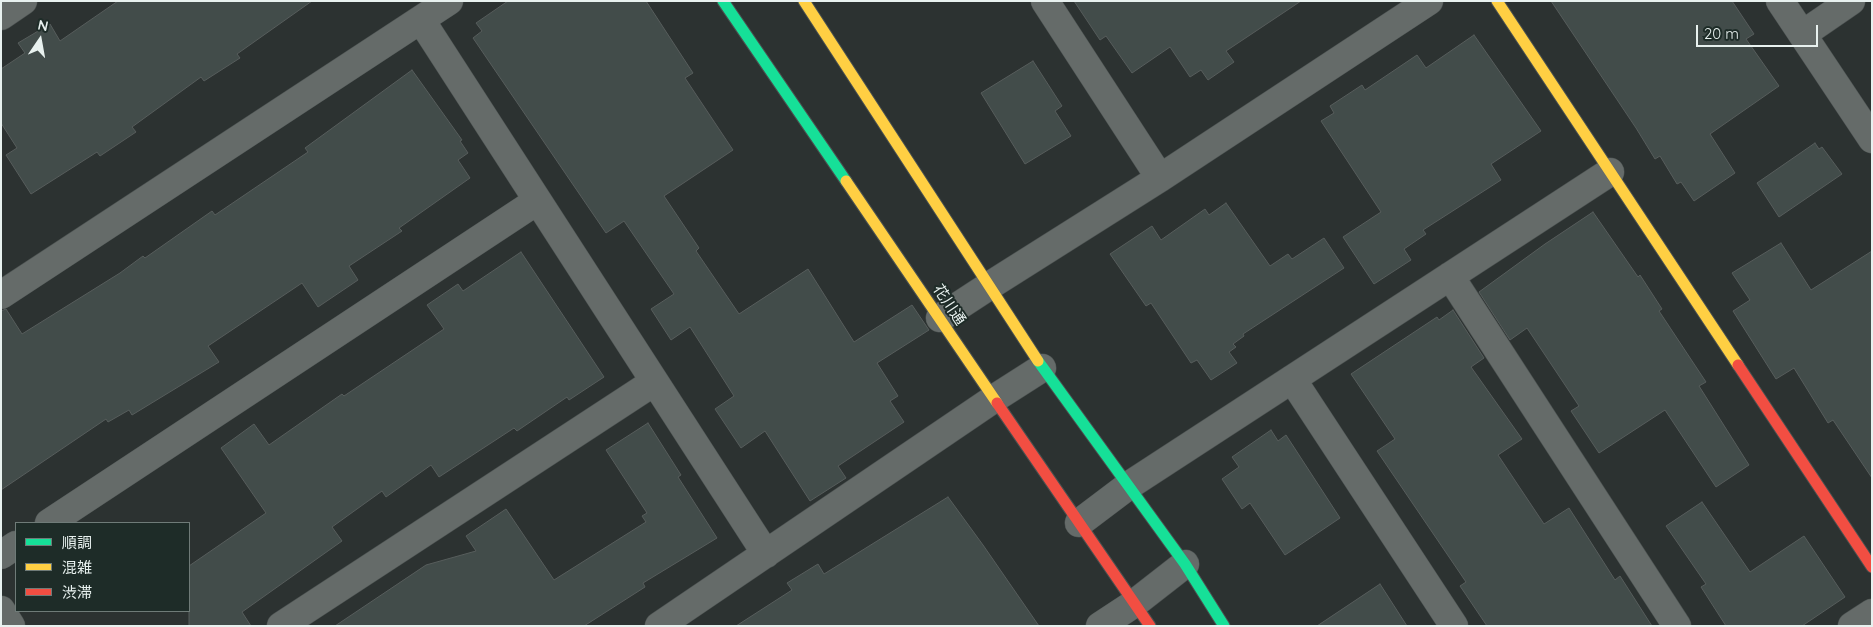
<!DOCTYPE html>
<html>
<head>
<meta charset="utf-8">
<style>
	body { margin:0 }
	#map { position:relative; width:1873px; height:627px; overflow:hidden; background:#2c3231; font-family:Quicksand,"Noto Sans JP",sans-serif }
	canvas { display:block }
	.frame { position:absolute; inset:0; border:2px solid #e8f1ef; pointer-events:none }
	.legend { position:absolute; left:15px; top:522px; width:175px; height:90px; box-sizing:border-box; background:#1e2c28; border:1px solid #6f7b78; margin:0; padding:6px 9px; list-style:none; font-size:15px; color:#e8f1ef }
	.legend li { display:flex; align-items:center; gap:10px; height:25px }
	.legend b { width:25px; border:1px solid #6f7b78 }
	.north { position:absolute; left:15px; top:15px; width:50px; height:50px; -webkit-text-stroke:4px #1e2c28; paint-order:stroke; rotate:12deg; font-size:14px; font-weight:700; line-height:20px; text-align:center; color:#e8f1ef }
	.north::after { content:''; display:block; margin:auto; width:18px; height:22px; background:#e8f1ef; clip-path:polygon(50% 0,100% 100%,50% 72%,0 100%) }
	.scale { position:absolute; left:1696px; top:25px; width:122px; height:22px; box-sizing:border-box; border:2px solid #e8f1ef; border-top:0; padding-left:6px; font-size:15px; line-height:18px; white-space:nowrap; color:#e8f1ef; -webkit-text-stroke:4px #1e2c28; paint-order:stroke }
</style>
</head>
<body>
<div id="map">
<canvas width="1873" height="627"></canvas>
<div class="frame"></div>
<ul class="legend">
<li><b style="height:6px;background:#16e098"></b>順調</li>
<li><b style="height:6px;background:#ffcf43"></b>混雑</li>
<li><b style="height:6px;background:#f24e42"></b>渋滞</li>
</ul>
<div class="north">N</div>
<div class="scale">20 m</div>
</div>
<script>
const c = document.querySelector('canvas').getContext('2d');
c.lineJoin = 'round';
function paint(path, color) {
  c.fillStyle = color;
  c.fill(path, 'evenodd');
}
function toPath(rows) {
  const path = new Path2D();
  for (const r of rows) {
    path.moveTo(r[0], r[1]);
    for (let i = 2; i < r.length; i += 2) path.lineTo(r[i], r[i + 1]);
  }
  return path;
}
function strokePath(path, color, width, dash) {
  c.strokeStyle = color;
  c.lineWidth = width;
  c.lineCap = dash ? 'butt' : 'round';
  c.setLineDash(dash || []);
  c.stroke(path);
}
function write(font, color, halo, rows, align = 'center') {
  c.font = font + ' Quicksand,"Noto Sans JP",sans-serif';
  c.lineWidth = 4;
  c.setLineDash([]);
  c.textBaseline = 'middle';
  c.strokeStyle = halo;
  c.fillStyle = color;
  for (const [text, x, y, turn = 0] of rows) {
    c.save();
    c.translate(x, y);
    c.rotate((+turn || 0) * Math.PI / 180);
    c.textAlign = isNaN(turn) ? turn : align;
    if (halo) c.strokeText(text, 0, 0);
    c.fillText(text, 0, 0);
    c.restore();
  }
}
const building = toPath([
	[118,1,312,1,237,54,240,58,204,81,201,77,132,127,136,132,100,156,97,152,31,194,6,155,17,148,1,123,1,69,25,53,18,43,50,24,60,41,118,1],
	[508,1,646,1,693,73,685,78,733,150,664,196,699,248,696,251,739,314,808,269,854,342,912,305,929,330,877,363,898,396,890,401,904,422,838,466,846,478,810,501,765,431,741,448,715,409,734,396,690,327,671,340,651,309,674,294,624,221,606,233,473,38,482,31,476,23,508,1],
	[1074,1,1301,1,1226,51,1234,62,1208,80,1201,70,1190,77,1170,47,1132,73,1106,36,1100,40,1074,1],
	[1551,1,1732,1,1754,34,1746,39,1779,86,1710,134,1735,173,1694,201,1681,182,1677,184,1660,156,1655,159,1636,128,1551,1],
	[1474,35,1541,131,1491,164,1501,180,1423,230,1426,234,1404,249,1411,260,1374,284,1343,237,1381,212,1321,121,1334,113,1330,106,1362,85,1365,90,1417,55,1426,68,1474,35],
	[1033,61,1062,106,1055,111,1071,136,1025,164,981,93,1033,61],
	[412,70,462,140,460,141,468,153,458,160,470,178,399,228,402,231,349,266,358,280,318,307,302,283,208,346,219,362,132,415,129,410,108,422,106,419,1,490,1,311,6,309,22,334,120,273,143,256,145,258,212,211,215,215,308,152,305,148,412,70],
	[1815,143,1819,149,1822,147,1842,174,1779,217,1757,183,1815,143],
	[1226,203,1270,266,1288,254,1292,259,1324,238,1344,268,1243,334,1244,336,1233,344,1236,347,1229,352,1237,363,1211,380,1197,360,1191,363,1151,303,1146,306,1110,254,1152,226,1161,240,1205,209,1209,215,1226,203],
	[1593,212,1638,277,1640,275,1662,309,1659,311,1706,382,1699,386,1749,465,1716,487,1665,410,1599,453,1571,411,1579,406,1527,328,1510,340,1479,292,1545,244,1593,212],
	[1781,243,1811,290,1872,251,1872,478,1833,420,1828,423,1794,368,1776,379,1733,311,1750,300,1732,273,1781,243],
	[521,252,604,377,569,400,567,397,517,431,514,428,439,477,431,465,386,497,382,491,332,527,342,541,242,612,251,626,189,626,189,566,266,513,221,448,254,424,269,445,342,394,344,396,444,329,427,305,458,284,463,291,521,252],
	[1453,310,1484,358,1471,367,1522,439,1498,455,1544,524,1569,508,1615,580,1620,576,1652,626,1487,626,1460,586,1466,582,1377,451,1395,439,1351,374,1437,317,1439,320,1453,310],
	[648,423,681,475,678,477,717,538,643,583,645,587,584,626,335,626,426,565,476,551,466,536,506,509,554,580,646,522,642,516,647,513,606,450,648,423],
	[1271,430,1278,441,1286,435,1340,518,1285,555,1250,503,1242,509,1222,479,1239,467,1232,457,1271,430],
	[948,497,983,545,1039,626,736,626,792,590,787,583,818,564,824,574,948,497],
	[1702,502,1750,572,1804,536,1845,597,1802,626,1726,626,1701,587,1706,584,1666,526,1702,502],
	[1380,584,1407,626,1317,626,1380,584]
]);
const street = toPath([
	[1045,1,1160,178],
	[1780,1,1872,139],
	[1,16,23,1],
	[421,20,766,554],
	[1803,34,1851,1],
	[1450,276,1677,626],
	[1,295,449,1],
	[940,318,989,286,1160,178,1429,1],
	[1292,379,1454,626],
	[49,523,537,201],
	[1079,523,1128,486,1610,172],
	[1,555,16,545],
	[1,610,11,626],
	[281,626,654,382],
	[659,626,995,398,1042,368],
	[1100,626,1135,603,1185,564],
	[1852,626,1872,613]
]);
const fast = toPath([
	[723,1,846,181],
	[1038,361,1185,564,1224,626]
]);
const slow = toPath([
	[804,1,1038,361],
	[1497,1,1738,365],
	[846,181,997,403]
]);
const jam = toPath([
	[1738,365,1872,567],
	[997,403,1150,626]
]);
const streetNames = [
	["花川通",949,305,56]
];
paint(building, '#424c4a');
strokePath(building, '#575d5c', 1);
strokePath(street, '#4b5150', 29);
strokePath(fast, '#4b5150', 13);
strokePath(slow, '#4b5150', 13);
strokePath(jam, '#4b5150', 13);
strokePath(street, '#656b69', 28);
strokePath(fast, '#16e098', 11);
strokePath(slow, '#ffcf43', 11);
strokePath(jam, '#f24e42', 11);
write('15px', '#e8f1ef', '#1e2c28', streetNames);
</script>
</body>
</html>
